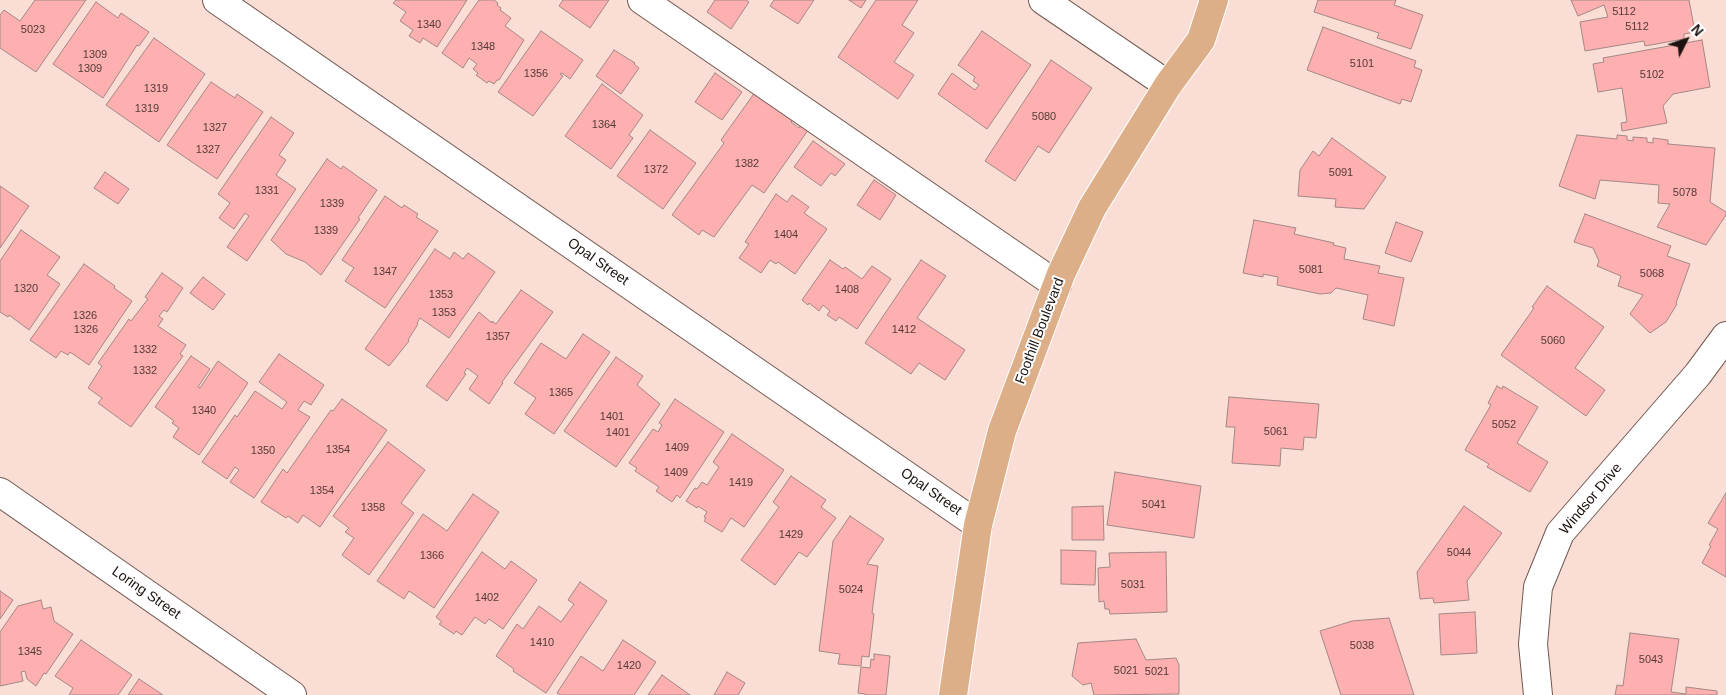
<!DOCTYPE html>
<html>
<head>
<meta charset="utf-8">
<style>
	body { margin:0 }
	#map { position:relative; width:1726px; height:695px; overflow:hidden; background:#faddd4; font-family:Arial,sans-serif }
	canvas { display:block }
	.north { position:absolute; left:1661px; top:15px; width:50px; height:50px; -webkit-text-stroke:4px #fff; paint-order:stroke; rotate:49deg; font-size:14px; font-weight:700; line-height:20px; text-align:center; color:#1b120f }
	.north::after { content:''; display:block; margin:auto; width:18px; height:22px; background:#1b120f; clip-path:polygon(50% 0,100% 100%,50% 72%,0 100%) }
</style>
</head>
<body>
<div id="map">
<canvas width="1726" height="695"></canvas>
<div class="north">N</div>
</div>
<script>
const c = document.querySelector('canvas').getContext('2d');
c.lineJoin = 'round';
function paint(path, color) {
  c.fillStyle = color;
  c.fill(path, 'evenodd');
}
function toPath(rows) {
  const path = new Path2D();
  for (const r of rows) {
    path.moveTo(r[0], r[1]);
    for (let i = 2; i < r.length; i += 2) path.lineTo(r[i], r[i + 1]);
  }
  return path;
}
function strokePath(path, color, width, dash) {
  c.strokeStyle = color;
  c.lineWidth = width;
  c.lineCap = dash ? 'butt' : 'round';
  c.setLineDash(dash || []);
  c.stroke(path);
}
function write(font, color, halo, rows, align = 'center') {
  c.font = font + ' Arial,sans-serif';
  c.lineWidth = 4;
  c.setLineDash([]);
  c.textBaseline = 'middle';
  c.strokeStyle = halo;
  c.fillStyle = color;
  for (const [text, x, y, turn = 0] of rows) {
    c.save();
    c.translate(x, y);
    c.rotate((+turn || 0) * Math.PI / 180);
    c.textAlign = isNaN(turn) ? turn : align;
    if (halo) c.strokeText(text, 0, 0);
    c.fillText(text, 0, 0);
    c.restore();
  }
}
const building = toPath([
	[35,0,86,0,36,72,0,48,0,15,4,10,20,21,35,0],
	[396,0,467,0,437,47,423,38,420,43,409,36,413,30,400,21,406,12,393,3,396,0],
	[479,0,494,0,498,3,497,5,501,8,500,10,511,18,505,26,524,40,499,80,497,80,494,84,489,81,487,83,476,75,478,73,473,69,477,64,469,58,463,68,442,53,479,0],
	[563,0,609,0,590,28,559,6,563,0],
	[715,0,746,0,749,2,731,29,707,12,715,0],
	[774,0,814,0,798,24,770,6,774,0],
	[849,0,866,0,861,8,849,0],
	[876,0,918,0,902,25,914,33,894,62,914,75,898,99,838,57,876,0],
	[1318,0,1396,0,1394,5,1423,15,1411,49,1377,38,1379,33,1314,12,1318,0],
	[1571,0,1689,0,1695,32,1684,34,1684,39,1645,46,1644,41,1585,51,1580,22,1608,17,1604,5,1578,16,1571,0],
	[96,2,118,18,121,13,149,32,139,46,137,45,103,98,53,64,96,2],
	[1323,27,1416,61,1414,67,1422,70,1411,102,1402,99,1400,104,1307,70,1323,27],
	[541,31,583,60,570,79,562,73,560,74,563,76,533,116,498,92,541,31],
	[982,31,1031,65,987,129,938,94,952,73,975,90,979,85,973,81,975,77,958,65,982,31],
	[154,38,205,74,159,142,106,105,154,38],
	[1702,40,1710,87,1673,94,1663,106,1667,123,1622,131,1621,123,1627,122,1622,88,1598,92,1593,64,1604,62,1603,58,1702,40],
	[614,50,635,63,634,64,639,68,621,94,596,76,614,50],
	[1051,60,1092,88,1049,153,1038,146,1015,181,985,161,1051,60],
	[715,73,742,92,722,120,695,102,715,73],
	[211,82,235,98,237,94,263,112,217,179,167,145,211,82],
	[602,84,643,115,629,135,633,138,611,169,565,136,602,84],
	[758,88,796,115,791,122,799,128,804,121,811,126,764,193,752,185,714,237,702,230,699,235,672,215,724,143,721,140,758,88],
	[271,117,294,133,279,155,286,160,276,175,296,189,247,261,227,247,249,216,245,213,234,229,219,218,230,203,218,194,271,117],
	[650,130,696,163,663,209,617,176,650,130],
	[1577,135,1617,139,1617,135,1627,136,1627,140,1633,141,1633,137,1647,138,1647,142,1653,143,1653,138,1668,140,1668,144,1715,148,1710,202,1726,212,1726,215,1706,245,1657,227,1670,204,1658,203,1659,185,1600,180,1595,199,1559,186,1577,135],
	[1332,138,1386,177,1364,209,1335,207,1336,199,1298,196,1300,170,1313,151,1319,156,1332,138],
	[813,141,845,164,835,176,831,173,821,186,794,167,813,141],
	[327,159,341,169,343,166,377,190,358,218,360,219,321,275,305,262,286,254,271,240,327,159],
	[105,172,129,189,118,204,94,188,105,172],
	[874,180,896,195,880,220,857,205,874,180],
	[0,186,29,206,0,248,0,186],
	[776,194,787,202,792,195,809,207,804,213,827,229,795,274,778,262,776,264,770,260,761,273,739,258,749,244,745,242,776,194],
	[385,196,402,208,404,205,418,214,416,217,438,231,385,308,345,281,354,268,342,260,385,196],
	[1585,214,1671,246,1667,256,1690,264,1676,303,1677,304,1666,322,1650,333,1630,314,1643,295,1618,286,1621,276,1597,266,1599,261,1593,248,1574,242,1585,214],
	[1254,220,1296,228,1294,234,1334,243,1333,245,1346,248,1344,259,1380,266,1378,273,1404,278,1394,326,1363,319,1368,295,1336,288,1331,293,1320,294,1277,285,1278,277,1263,274,1263,277,1243,273,1254,220],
	[1396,222,1423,232,1411,262,1385,253,1396,222],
	[21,230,60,257,47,275,60,284,29,330,9,315,8,317,0,312,0,261,21,230],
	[435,249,450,259,454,252,463,259,468,253,495,272,449,338,420,318,417,323,418,324,408,340,409,341,389,366,365,349,435,249],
	[830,260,843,269,845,267,862,279,872,266,891,279,857,329,839,317,836,321,827,315,830,311,823,305,819,311,809,303,808,305,802,300,830,260],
	[921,260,946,276,917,318,965,350,945,380,919,363,911,374,865,343,921,260],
	[84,264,115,286,114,288,132,301,89,365,70,352,68,355,61,351,56,358,30,340,84,264],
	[162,273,183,288,167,312,164,310,159,316,163,319,158,326,186,345,180,354,183,356,131,427,98,403,102,398,88,388,102,366,98,363,129,319,131,321,148,299,145,297,162,273],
	[203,277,225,294,213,310,190,293,203,277],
	[1547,286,1604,327,1575,368,1605,390,1586,416,1501,355,1534,308,1532,307,1547,286],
	[521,290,553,312,502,382,503,383,489,404,469,389,478,376,467,368,464,373,466,374,447,401,426,386,479,312,492,323,492,321,496,324,521,290],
	[583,334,610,352,554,434,525,414,536,398,514,383,541,343,566,359,583,334],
	[279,354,324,385,311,405,304,401,298,410,310,417,254,498,230,482,239,470,235,467,227,479,202,462,235,415,237,417,255,391,282,409,287,402,259,382,279,354],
	[191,356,210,369,198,387,200,388,218,361,248,383,199,455,173,437,179,428,172,423,174,421,155,407,191,356],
	[616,357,643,376,637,385,660,404,616,467,564,431,616,357],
	[1497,386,1502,389,1503,386,1538,407,1517,443,1548,462,1530,492,1487,467,1489,464,1465,450,1491,405,1488,403,1497,386],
	[1229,397,1319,404,1316,438,1304,437,1303,450,1281,448,1280,466,1232,463,1235,427,1226,427,1229,397],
	[342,399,387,430,320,527,303,515,298,523,288,516,286,518,261,502,283,469,287,473,331,410,333,411,342,399],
	[675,399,724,432,680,498,677,495,672,502,656,491,659,487,635,471,637,468,629,463,653,429,658,432,662,425,659,423,675,399],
	[732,434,784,470,744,527,731,518,722,532,704,521,706,518,704,517,707,512,698,506,697,508,686,501,695,488,697,489,702,482,707,485,719,467,713,462,732,434],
	[388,442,425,470,401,503,414,513,369,575,342,555,354,538,345,532,349,528,333,516,388,442],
	[1115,472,1201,486,1194,538,1107,525,1115,472],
	[791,476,826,500,821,507,836,518,807,557,799,552,775,585,741,560,779,507,773,502,791,476],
	[1726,493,1726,577,1702,563,1711,546,1709,545,1718,529,1708,523,1726,493],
	[473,494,499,512,434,608,409,591,404,599,377,581,423,514,447,531,473,494],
	[1103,506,1104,540,1072,540,1072,507,1103,506],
	[1464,506,1502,533,1467,581,1469,600,1434,603,1433,598,1420,599,1417,572,1464,506],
	[850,516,884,539,867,564,878,566,872,613,874,614,869,657,862,656,861,666,838,664,840,654,819,651,833,541,850,516],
	[1061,550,1096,551,1095,585,1061,584,1061,550],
	[482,552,505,569,511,561,537,580,503,629,489,619,485,624,475,617,462,635,456,631,454,634,439,624,442,622,436,617,482,552],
	[1166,552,1167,612,1110,614,1109,609,1105,609,1104,601,1099,602,1098,568,1110,567,1109,553,1166,552],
	[580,582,607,601,546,693,513,671,514,669,496,656,517,624,523,629,539,606,561,622,574,604,568,600,580,582],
	[0,591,13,600,0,619,0,591],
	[41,600,43,609,51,607,54,621,73,634,46,674,44,673,36,686,27,679,25,671,21,672,23,681,0,686,0,632,18,606,41,600],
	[1475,612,1477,653,1441,655,1439,614,1475,612],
	[1389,618,1414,695,1341,695,1320,631,1352,621,1389,618],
	[1630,633,1679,639,1671,692,1686,694,1686,687,1717,691,1717,695,1615,695,1617,685,1623,686,1630,633],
	[1136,639,1146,660,1176,658,1179,665,1179,694,1094,695,1091,683,1083,685,1072,676,1078,643,1136,639],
	[81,640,132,675,118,695,69,695,73,688,55,676,81,640],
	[623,640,656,662,634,695,561,695,557,693,581,656,603,671,623,640],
	[874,654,890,656,886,695,865,695,865,694,858,693,861,667,870,668,871,659,874,660,874,654],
	[727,672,745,683,738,695,714,695,727,672],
	[662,675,690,695,648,695,662,675],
	[139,679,163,695,128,695,139,679]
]);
const minor = toPath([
	[217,0,978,525],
	[642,0,1057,285],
	[1043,0,1168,85],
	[0,492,292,695],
	[1538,695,1533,644,1538,587,1560,533,1698,374,1726,336]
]);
const major = toPath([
	[953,695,978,525,1002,431,1061,274,1092,208,1168,85,1201,40,1214,0]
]);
const numberNames = [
	["5112",1624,12],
	["1340",429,25],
	["5112",1637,27],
	["5023",33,30],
	["1348",483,47],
	["1309",95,55],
	["5101",1362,64],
	["1309",90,69],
	["1356",536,74],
	["5102",1652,75],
	["1319",156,89],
	["1319",147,109],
	["5080",1044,117],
	["1364",604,125],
	["1327",215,128],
	["1327",208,150],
	["1382",747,164],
	["1372",656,170],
	["5091",1341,173],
	["1331",267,191],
	["5078",1685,193],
	["1339",332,204],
	["1339",326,231],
	["1404",786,235],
	["5081",1311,270],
	["1347",385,272],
	["5068",1652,274],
	["1320",26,289],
	["1408",847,290],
	["1353",441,295],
	["1353",444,313],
	["1326",85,316],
	["1326",86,330],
	["1412",904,330],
	["1357",498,337],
	["5060",1553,341],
	["1332",145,350],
	["1332",145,371],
	["1365",561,393],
	["1340",204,411],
	["1401",612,417],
	["5052",1504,425],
	["5061",1276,432],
	["1401",618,433],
	["1409",677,448],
	["1354",338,450],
	["1350",263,451],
	["1409",676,473],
	["1419",741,483],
	["1354",322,491],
	["5041",1154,505],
	["1358",373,508],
	["1429",791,535],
	["5044",1459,553],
	["1366",432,556],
	["5031",1133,585],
	["5024",851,590],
	["1402",487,598],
	["1410",542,643],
	["5038",1362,646],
	["1345",30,652],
	["5043",1651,660],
	["1420",629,666],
	["5021",1126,671],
	["5021",1157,672]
];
const streetNames = [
	["Opal Street",598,262,35],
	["Foothill Boulevard",1040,331,-69],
	["Opal Street",931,492,35],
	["Windsor Drive",1591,499,-50],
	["Loring Street",146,593,35]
];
paint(building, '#fdb0af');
strokePath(building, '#a38786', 1);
strokePath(minor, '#715951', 30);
strokePath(major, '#fff', 30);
strokePath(minor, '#fff', 28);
strokePath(major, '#ddaf88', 28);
write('11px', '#543a37', null, numberNames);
write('14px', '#1b120f', '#fff', streetNames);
</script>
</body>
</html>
